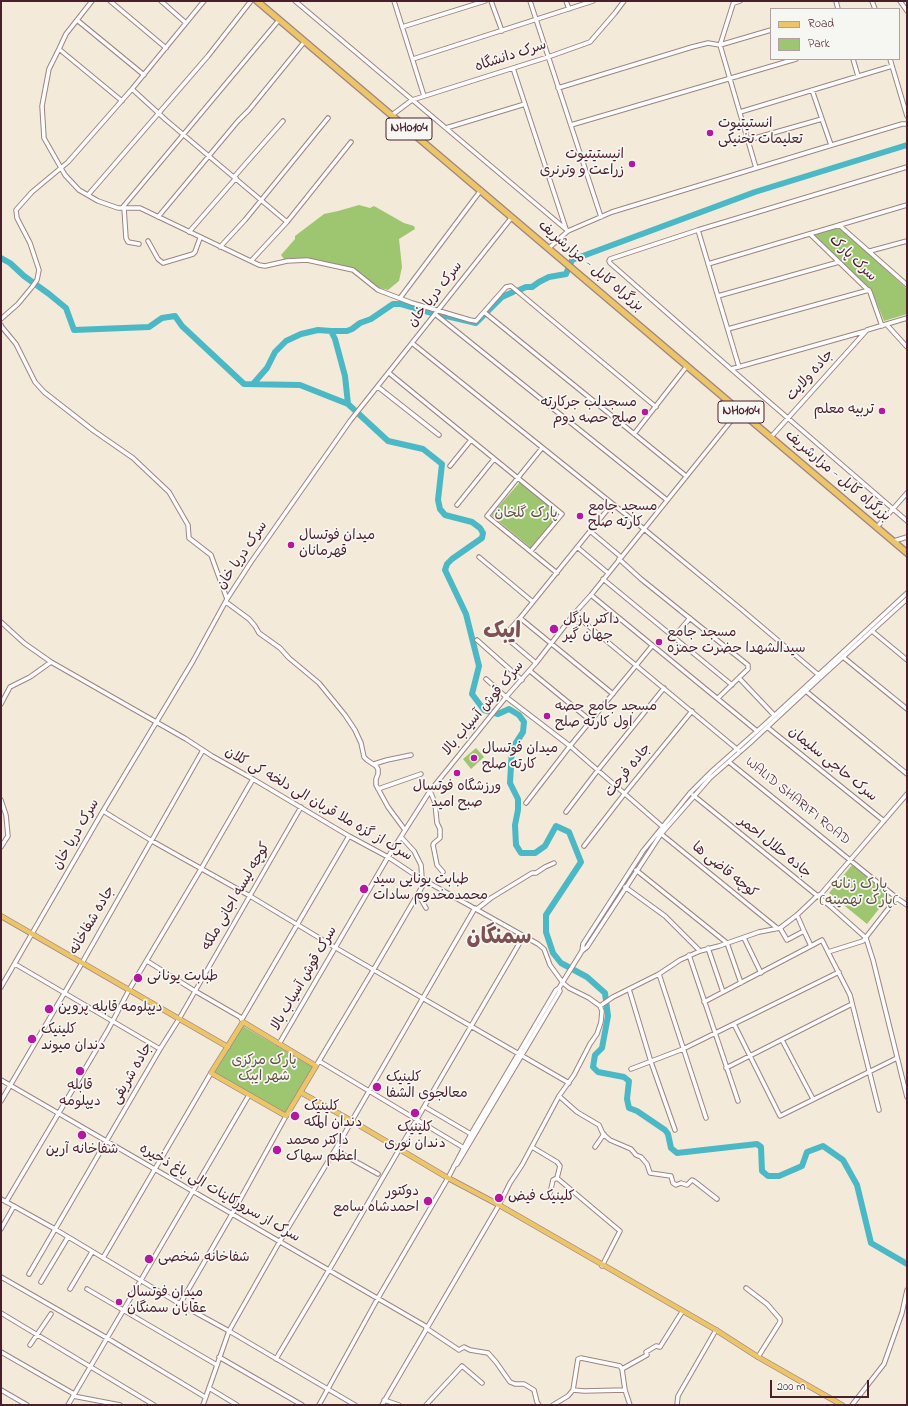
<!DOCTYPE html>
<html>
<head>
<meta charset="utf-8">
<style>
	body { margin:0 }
	#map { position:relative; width:908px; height:1406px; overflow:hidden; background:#f3ead9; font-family:"Indie Flower",sans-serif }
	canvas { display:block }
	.frame { position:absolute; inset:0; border:2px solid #4a1f2b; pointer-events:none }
	.legend { position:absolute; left:770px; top:8px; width:130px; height:52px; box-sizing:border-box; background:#f6f6f2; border:1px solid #b1a0a2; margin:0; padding:5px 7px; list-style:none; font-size:12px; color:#4a1f2b }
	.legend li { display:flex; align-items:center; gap:8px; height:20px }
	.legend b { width:20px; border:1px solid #b1a0a2 }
	.scale { position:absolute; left:770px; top:1380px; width:99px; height:18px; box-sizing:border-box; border:2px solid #4a1f2b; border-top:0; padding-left:5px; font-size:12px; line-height:14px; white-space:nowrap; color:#4a1f2b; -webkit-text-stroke:3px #f6f6f2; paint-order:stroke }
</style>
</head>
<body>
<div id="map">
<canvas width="908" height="1406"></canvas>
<div class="frame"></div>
<ul class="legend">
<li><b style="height:5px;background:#edc569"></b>Road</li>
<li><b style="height:11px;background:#9ec671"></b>Park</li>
</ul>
<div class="scale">200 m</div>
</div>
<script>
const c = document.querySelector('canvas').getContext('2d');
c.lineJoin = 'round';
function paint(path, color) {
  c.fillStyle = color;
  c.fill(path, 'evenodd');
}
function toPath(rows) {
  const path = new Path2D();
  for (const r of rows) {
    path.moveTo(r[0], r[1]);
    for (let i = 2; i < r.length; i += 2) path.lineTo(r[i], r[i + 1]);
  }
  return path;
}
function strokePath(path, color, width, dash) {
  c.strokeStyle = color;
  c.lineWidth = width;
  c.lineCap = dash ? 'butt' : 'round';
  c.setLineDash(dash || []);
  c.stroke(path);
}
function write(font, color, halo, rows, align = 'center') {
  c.font = font + ' "Indie Flower","Playpen Sans Arabic",sans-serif';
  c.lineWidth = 3.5;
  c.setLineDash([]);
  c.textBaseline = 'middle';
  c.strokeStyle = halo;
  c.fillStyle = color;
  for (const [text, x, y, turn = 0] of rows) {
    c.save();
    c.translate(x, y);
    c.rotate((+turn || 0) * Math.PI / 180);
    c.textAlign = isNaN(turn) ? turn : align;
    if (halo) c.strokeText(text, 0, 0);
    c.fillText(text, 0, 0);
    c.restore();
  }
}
const green = toPath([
	[359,205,370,208,374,206,404,223,414,226,415,229,399,239,402,267,399,281,388,290,379,288,354,270,307,258,284,259,281,255,295,239,295,236,324,214,338,211],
	[838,226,907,289,907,314,884,321,872,291,813,235],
	[520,482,560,515,531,548,491,515],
	[476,748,484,757,471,769,463,759],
	[852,865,890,895,867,924,829,893],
	[243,1026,313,1067,285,1115,214,1073]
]);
const river = toPath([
	[1,258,10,263,24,276,49,294,66,308,74,330,149,327,162,318,175,316,182,326,244,384,300,385,348,404,388,441,423,449,442,464,438,500,440,509,445,515,472,522,480,528,483,533,482,538,452,559,447,564,445,570,466,614,479,666,472,694,484,710,498,714,509,709,519,715,524,722,523,732,512,749,510,783,518,799,518,810,515,825,516,845,521,853,535,853,545,846,556,826,569,832,581,862,546,915,546,932,553,953,561,963,587,977,605,993,608,1016,602,1048,595,1055,593,1067,598,1072,624,1077,629,1081,627,1099,629,1108,637,1111,665,1130,668,1134,671,1148,677,1153,757,1144,761,1147,762,1171,768,1176,779,1176,802,1166,807,1152,823,1146,843,1160,857,1185,871,1243,907,1264],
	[517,291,526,287,532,287,539,282,549,277,566,274,572,260,755,192,907,145],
	[486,313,502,297,513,292],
	[438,314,476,323,483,316],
	[331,331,347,331,352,329,360,323,371,319,393,304,401,304,432,313],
	[253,384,267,368,275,352,286,341,301,334,318,330,331,331,335,339,345,376,348,404]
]);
const minor = toPath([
	[92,1,66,34,59,49,49,69,42,106,44,138,65,175,79,190,98,201,118,208,140,208,259,265,265,266,287,261,307,260,353,270,378,290,412,303,470,320,476,321,506,287,511,286,656,407],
	[110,1,166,48],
	[161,1,186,23],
	[295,1,568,231],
	[394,1,424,96],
	[491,1,502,31],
	[530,1,601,217],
	[566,1,569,9],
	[734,1,720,45,756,168],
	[836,1,838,9],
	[872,1,875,9],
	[900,1,907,11],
	[734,3,740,1],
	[77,20,144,75],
	[402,27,485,1],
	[59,49,122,101],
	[413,59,593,1],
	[853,59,858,76],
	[890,59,907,116],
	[513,68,566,229],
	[558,88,692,47,708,43,720,45,771,30],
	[132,89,166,120,287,222],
	[812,90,831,145],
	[740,112,892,66],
	[392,115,412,100,548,57,590,42,615,13,624,1],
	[571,125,796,59],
	[446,128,525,104],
	[748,140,822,119],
	[907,167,698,230,610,259,609,261,610,263,731,369,907,521],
	[234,177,283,121],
	[88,195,208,56,251,1],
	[122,208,279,20],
	[124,208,126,238,128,242,139,244],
	[158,217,238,121,249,110,305,41],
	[839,225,907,285],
	[698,230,739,367],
	[189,232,236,178],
	[810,234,870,292,882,326],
	[148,241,158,259,163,263,193,254,195,252,200,238],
	[220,247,245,220,328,118],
	[549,248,568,231,612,212,822,148,902,124,907,124],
	[870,251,907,241],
	[251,261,287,222,351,142],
	[708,264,907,205],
	[718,296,839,262],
	[400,298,481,190],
	[484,312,686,476],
	[435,314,667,500],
	[1,319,18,304,32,287,37,280,39,270,30,243,17,218,16,210,32,192,68,162,132,89,204,1],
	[1,325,2,327,16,344,35,382,44,392,94,431,133,458,169,492,188,525,189,538,211,555,227,599],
	[887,325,907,347],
	[728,329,869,290],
	[412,343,644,529,741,609,821,677],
	[731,369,866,331],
	[389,373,562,514,531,551],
	[378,387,439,435],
	[634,434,687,366],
	[771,437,867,330,907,318],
	[542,448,487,516,557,573],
	[450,466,471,440],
	[457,505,494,459],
	[877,527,907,493],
	[590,531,621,557],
	[894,541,907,537],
	[577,547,608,573],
	[479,557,533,602],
	[619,559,641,579,748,665,748,669,718,698],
	[603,579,732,685],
	[591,595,757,731],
	[226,602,249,619,255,626,259,633,280,648,289,658,319,683,345,715,355,730,361,743,364,757,367,760,376,766,378,769,378,774,376,779,376,785,388,807,405,830],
	[574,614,738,750],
	[520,618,612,504],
	[1,622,24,643,51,662,186,739,212,756,253,779,349,836,388,857,415,875,538,944,544,949,550,965,563,983,569,988,589,998,600,1006],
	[872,631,907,660],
	[674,637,690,618],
	[477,640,522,680],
	[843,657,907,709],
	[536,663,504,636,520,618,613,694],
	[530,671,591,721],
	[739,678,774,715],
	[486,679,506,697,570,746,664,828],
	[807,692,907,774],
	[1,704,10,687,30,677,51,662],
	[767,727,884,821],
	[729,762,898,899],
	[374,764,387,760,411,755],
	[378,789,421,774],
	[430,791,435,803,437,823,440,829,440,838,434,843,433,845,437,865,443,872],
	[693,795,830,906,866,938,873,960,907,1097],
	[1,800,6,815,8,836,1,847],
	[526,803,570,746,652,646],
	[103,811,152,841,250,896,336,948,569,1083],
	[566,812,598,770,664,688],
	[660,833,777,928],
	[401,837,414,851,421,865,422,878],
	[584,846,625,793,692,711],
	[636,870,727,943,741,983],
	[625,887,665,916,700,951],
	[418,894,426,908],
	[477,909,491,898,532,873,536,873,545,867,554,863],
	[797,915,804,931],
	[780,928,797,915,817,896,821,894,907,794],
	[744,938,761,973],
	[708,948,723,992],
	[582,951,583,944,643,851,690,793,712,771,764,725,907,593],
	[828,952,850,995,879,1110],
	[689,955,738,1101],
	[147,961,195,991,240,1017,242,1020],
	[15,964,160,1049],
	[659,974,706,1118],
	[1,987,103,811,193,661,227,599,251,562,350,421,512,217],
	[629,989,651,1062,675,1130],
	[704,1002,811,946],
	[600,1006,613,997,659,974,680,960,700,951,719,946,759,932,780,928,787,940,804,931,811,946,822,940,828,952,863,941,895,900,898,899,907,905],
	[242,1019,349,836],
	[734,1024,780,1116,897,1058],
	[782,1040,813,1099],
	[279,1044,388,857,430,791,506,697,536,663,574,614,591,595,739,411],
	[319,1061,464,1148],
	[316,1066,374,969,426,880],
	[726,1068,852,1004],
	[631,1069,683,1049,839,972],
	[1,1080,427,1327],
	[559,1096,577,1112,599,1125,603,1134,610,1140,631,1149,636,1155,641,1157,647,1164,650,1173,671,1176,673,1183,676,1185,681,1183,687,1185,692,1180,694,1181,717,1199],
	[1,1101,82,963,203,750],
	[425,1107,471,1134],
	[532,1147,557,1162,560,1166,557,1178,620,1231,602,1266],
	[595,1147,604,1134],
	[335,1150,378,1174],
	[454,1166,457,1164,560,991,559,988],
	[550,1193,553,1180,557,1178],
	[1,1199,55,1229,180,1304,229,1331,203,1405],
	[6,1202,108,1030,129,990,201,869,253,779],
	[1,1229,14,1206],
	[103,1258,211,1073],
	[29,1274,160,1049,179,1019,301,807],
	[1,1277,107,1338,205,1397],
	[41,1282,68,1237],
	[746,1288,767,1304,780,1319,780,1322,758,1357],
	[70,1289,92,1252],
	[87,1289,217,1365],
	[180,1304,232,1214,286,1116],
	[1,1313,154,1405],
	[426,1328,459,1350,464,1347,470,1350,488,1353,496,1362,510,1382,515,1384,524,1384,534,1390,537,1402,539,1405],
	[30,1345,51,1314],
	[1,1352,74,1394],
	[219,1357,302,1405],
	[276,1359,329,1270,523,937],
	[622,1369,647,1355,646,1352,656,1346,660,1347,682,1312],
	[209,1388,237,1405],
	[1,1390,27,1405],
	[573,1390,584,1391,625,1390],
	[73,1396,120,1405],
	[384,1400,399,1405],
	[68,1405,249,1095],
	[319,1405,378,1298,448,1178,471,1134,556,990,559,988,582,951,587,947,661,834,710,778,749,744,821,677,907,599],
	[355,1405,229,1331,280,1241,335,1150,475,908],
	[382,1405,499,1205,510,1183,522,1165,559,1096,574,1075,590,1044,597,1034,601,1022,602,1011,600,1006],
	[426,1405,462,1366,482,1383],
	[553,1405,568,1396,573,1390,578,1359,581,1358,620,1366,622,1369,625,1390,630,1405],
	[677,1405,678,1396,716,1330],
	[852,1405,884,1364,902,1313,907,1290]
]);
const major = toPath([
	[1,916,228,1047],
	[243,1022,316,1066,286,1116,211,1073,243,1022],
	[300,1092,352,1121,448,1178,499,1205,716,1330,758,1357,842,1405]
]);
const highway = toPath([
	[257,1,907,553]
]);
const markers = [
	[710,133,4,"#b5179e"],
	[632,164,4,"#b5179e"],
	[882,411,4,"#b5179e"],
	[645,412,4,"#b5179e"],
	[580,516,4,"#b5179e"],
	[291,545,4,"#b5179e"],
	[554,629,5,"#b5179e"],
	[659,642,4,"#b5179e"],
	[547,716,4,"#b5179e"],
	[474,758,4,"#b5179e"],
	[457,773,4,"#b5179e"],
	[364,889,5,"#b5179e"],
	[138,978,5,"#b5179e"],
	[49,1009,5,"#b5179e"],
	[32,1039,5,"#b5179e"],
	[80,1071,5,"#b5179e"],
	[377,1087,5,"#b5179e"],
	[415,1113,5,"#b5179e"],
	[295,1116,5,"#b5179e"],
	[82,1135,5,"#b5179e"],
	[277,1150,5,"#b5179e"],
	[499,1198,5,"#b5179e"],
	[428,1201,5,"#b5179e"],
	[149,1259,5,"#b5179e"],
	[119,1302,4,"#b5179e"]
];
const shields = [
	[409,129,46],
	[741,412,46]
];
const shieldNames = [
	["NH0104",409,129],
	["NH0104",741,412]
];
const streetNames = [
	["سرک دانشگاه",511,57,-18],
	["سرک پارک",852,259,44],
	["بزرگراه کابل - مزارشریف",590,267,40],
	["سرک دریا خان",436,295,-52],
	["جاده ولایت",811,376,-48],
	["بزرگراه کابل - مزارشریف",837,477,40],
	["سرک دریا خان",243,556,-56],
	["سرک قوش آسیاب بالا",484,709,-50],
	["سرک حاجی سلیمان",832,765,39],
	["جاده فرحت",629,771,-51],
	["WALID SHARIFI ROAD",797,802,39],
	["سرک از گزه ملا قربان الی دلخه کی کلان",318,805,30],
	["سرک دریا خان",77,835,-60],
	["جاده حلال احمر",774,848,39],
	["کوچه قاضی ها",724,871,39],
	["کوچه لیسه اجانی ملکه",237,897,-60],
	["جاده شفاخانه",93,921,-60],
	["سرک قوش آسیاب بالا",305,979,-60],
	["جاده شریفی",133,1074,-60],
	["سرک از سرورکاینات الی باغ ذخیره",219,1194,30]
];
const poiNames = [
	["انستیتیوت",718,125],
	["تعلیمات تخنیکی",718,141],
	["انیستیتیوت",624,156,"right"],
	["زراعت و وترنری",624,172,"right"],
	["مسجدلب جرکارته",637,404,"right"],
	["صلح حصه دوم",637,420,"right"],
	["تربیه معلم",874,411,"right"],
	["مسجد جامع",588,508],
	["کارته صلح",588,524],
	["میدان فوتسال",299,537],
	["قهرمانان",299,553],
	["داکتر بازگل",563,621],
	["جهان گیر",563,637],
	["مسجد جامع",667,634],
	["سیدالشهدا حضرت حمزه",667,650],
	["مسجد جامع حصه",555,708],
	["اول کارته صلح",555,724],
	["میدان فوتسال",482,750],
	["کارته صلح",482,766],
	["ورزشگاه فوتسال",457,788,"center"],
	["صبح امید",457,804,"center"],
	["طبابت یونایی سید",373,881],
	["محمدمخدوم سادات",373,897],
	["طبابت یونانی",147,978],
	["دیپلومه قابله پروین",58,1009],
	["کلینیک",41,1031],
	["دندان میوند",41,1047],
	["کلینیک",386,1079],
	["معالجوی الشفا",386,1095],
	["قابله",80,1087,"center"],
	["دیپلومه",80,1103,"center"],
	["کلینیک",304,1108],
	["دندان المکه",304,1124],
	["کلینیک",415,1129,"center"],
	["دندان نوری",415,1145,"center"],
	["داکتر محمد",286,1142],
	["اعظم سهاک",286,1158],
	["شفاخانه آرین",82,1151,"center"],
	["دوکتور",419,1193,"right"],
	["احمدشاه سامع",419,1209,"right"],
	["کلینیک فیض",508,1198],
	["شفاخانه شخصی",158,1259],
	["میدان فوتسال",127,1294],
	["عقابان سمنگان",127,1310]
];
const parkNames = [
	["پارک گلخان",526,515],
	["پارک زنانه",859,886],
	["(پارک تهمینه(",859,902],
	["پارک مرکزی",264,1062],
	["شهر ایبک",264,1078]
];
const townNames = [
	["ایبک",502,633],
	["سمنگان",499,939]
];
paint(green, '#9ec671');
strokePath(river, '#4bb8c6', 6);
strokePath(minor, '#9e8482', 5.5);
strokePath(major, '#9e8482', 6);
strokePath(highway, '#9e8482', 8);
strokePath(minor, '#fff', 3.5);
strokePath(major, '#edc569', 4.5);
strokePath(highway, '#edc569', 5.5);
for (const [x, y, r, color] of markers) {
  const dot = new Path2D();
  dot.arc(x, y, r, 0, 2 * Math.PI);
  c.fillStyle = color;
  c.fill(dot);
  strokePath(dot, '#f6f6f2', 1.5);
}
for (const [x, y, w] of shields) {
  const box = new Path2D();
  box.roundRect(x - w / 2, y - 11, w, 22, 3);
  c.fillStyle = '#f6f6f2';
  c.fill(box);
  strokePath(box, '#4a1f2b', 1);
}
write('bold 13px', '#4a1f2b', null, shieldNames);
write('14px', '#4a1f2b', '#f6f6f2', streetNames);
write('14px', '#4a1f2b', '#f6f6f2', poiNames, 'left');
write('14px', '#635140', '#f6f6f2', parkNames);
write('bold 22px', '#7f5153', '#f6f6f2', townNames);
</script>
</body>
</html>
